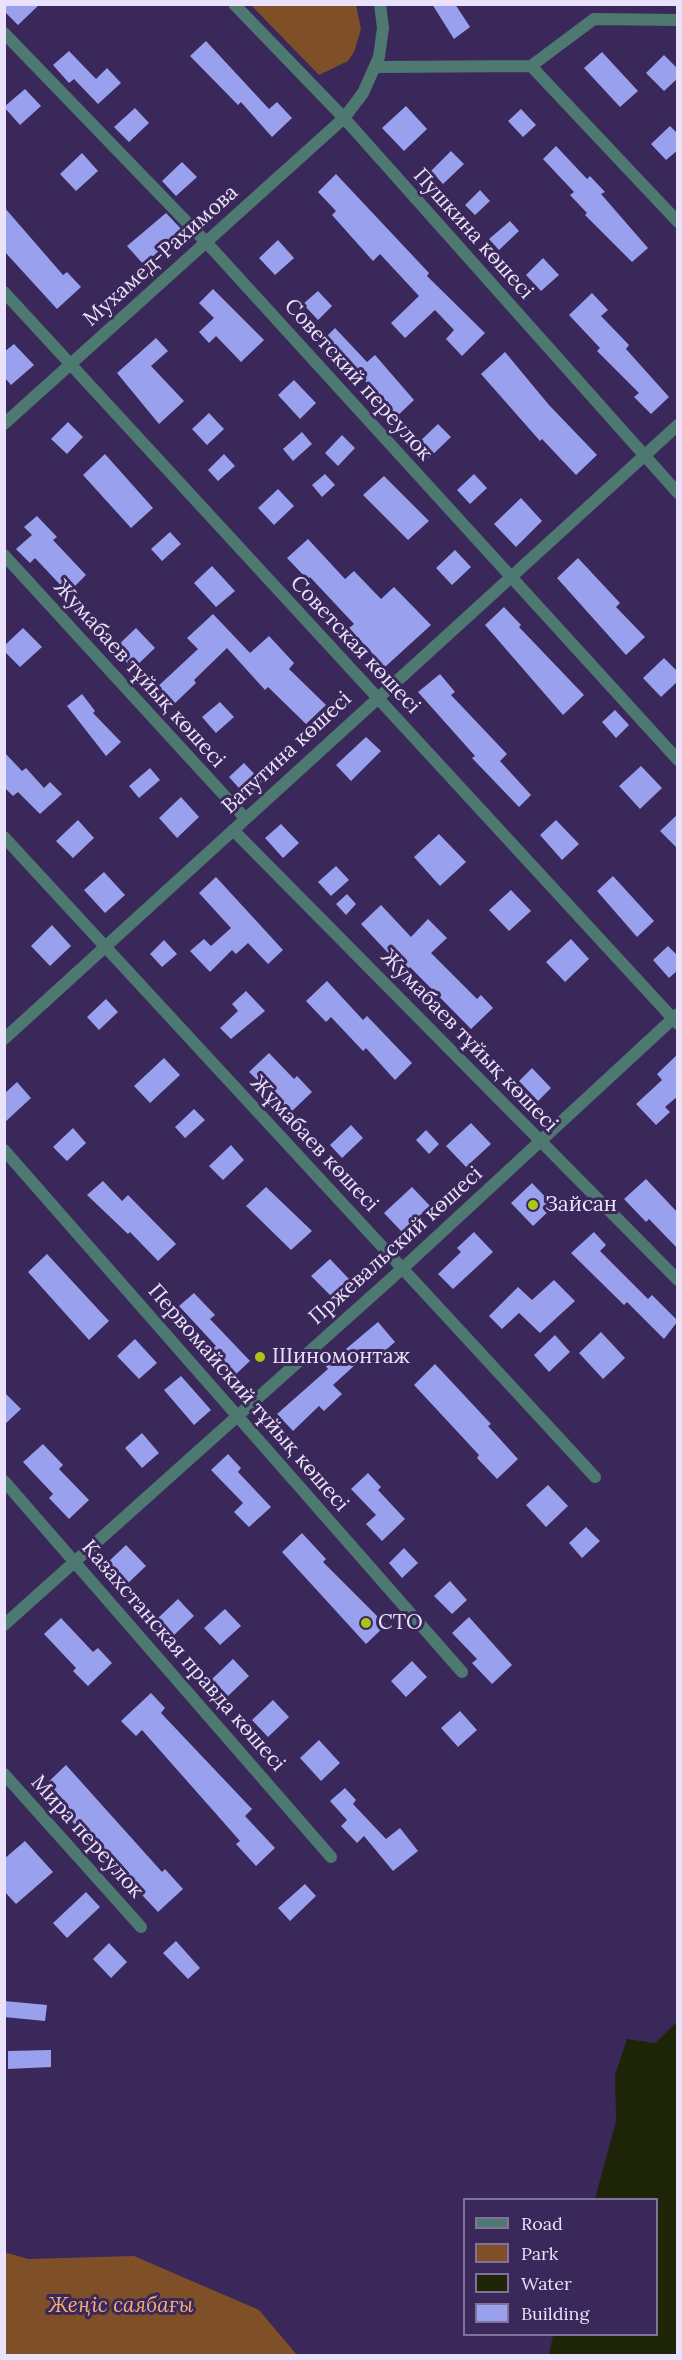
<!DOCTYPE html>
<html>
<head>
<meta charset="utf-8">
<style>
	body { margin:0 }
	#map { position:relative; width:682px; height:2360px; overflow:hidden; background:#3b285a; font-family:Lora,serif }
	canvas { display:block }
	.frame { position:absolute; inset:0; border:6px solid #eae2fb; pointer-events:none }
	.legend { position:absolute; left:463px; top:2198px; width:195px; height:138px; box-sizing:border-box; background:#3b285a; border:2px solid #81729a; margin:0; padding:8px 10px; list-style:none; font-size:18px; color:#eae2fb }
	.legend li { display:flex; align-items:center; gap:12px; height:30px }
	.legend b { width:30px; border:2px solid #81729a }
</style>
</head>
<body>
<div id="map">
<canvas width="682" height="2360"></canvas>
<div class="frame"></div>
<ul class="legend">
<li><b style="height:8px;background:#4d7970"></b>Road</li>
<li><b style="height:16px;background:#7f5027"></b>Park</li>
<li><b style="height:16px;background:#1e2408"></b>Water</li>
<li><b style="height:16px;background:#99a0ee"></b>Building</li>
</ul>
</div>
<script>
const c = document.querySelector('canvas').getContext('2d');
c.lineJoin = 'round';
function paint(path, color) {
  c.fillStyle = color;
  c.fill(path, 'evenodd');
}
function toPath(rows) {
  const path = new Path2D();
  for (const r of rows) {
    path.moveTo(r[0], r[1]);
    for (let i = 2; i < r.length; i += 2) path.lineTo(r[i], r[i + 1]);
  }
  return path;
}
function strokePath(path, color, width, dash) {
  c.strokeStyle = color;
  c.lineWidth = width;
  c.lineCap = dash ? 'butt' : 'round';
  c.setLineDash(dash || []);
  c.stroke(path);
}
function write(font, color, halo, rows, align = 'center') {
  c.font = font + ' Lora,serif';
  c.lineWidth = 6;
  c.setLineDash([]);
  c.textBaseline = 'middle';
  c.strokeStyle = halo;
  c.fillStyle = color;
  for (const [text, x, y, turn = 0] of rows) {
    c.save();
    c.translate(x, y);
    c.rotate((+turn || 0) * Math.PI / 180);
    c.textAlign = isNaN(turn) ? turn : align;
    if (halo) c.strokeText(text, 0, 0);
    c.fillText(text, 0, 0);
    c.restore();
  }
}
const green = toPath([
	[251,5,356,5,361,29,354,52,348,61,319,75],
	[4,2252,28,2259,134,2256,259,2310,297,2355,5,2355]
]);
const water = toPath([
	[677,2022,677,2355,549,2355,553,2335,656,2334,656,2200,595,2199,616,2121,615,2075,627,2039,655,2043]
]);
const building = toPath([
	[4,4,40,4,18,25,4,11],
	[432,4,455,4,470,27,454,39],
	[206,41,269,109,277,102,292,118,272,137,241,102,238,105,190,56],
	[69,51,96,79,107,68,121,83,98,104,74,79,69,83,53,65],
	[602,52,638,91,620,107,584,68],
	[664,55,678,69,678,78,664,91,646,73],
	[25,89,41,106,20,125,4,107],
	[406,106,427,129,404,151,382,128],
	[135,108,149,123,129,142,114,127],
	[521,109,536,125,523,137,508,121],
	[670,126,678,134,678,150,666,160,651,144],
	[556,146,587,179,590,176,605,192,601,194,648,248,632,262,585,215,587,213,570,195,574,192,543,159],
	[451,151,464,164,443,184,431,171],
	[82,153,98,171,76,191,60,174],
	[182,162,197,177,176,196,162,181],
	[336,174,429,273,427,276,485,333,462,356,446,339,454,330,435,310,405,338,391,323,419,296,380,254,373,261,332,215,336,211,318,192],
	[480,190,490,201,475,215,465,205],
	[4,207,63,275,67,272,81,287,57,309,4,251],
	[166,213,185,233,174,242,171,239,144,265,127,246],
	[510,221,519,231,499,250,489,239],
	[278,240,294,258,275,275,259,258],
	[543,258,559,275,541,291,526,275],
	[213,289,264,340,241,362,216,336,209,343,199,332,214,318,199,303],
	[318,291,332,306,318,320,303,304],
	[592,293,608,310,601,316,629,345,626,349,669,397,651,414,634,397,639,393,597,351,600,348,569,315],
	[335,328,367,362,375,355,414,400,392,421,376,404,382,399,339,353,334,357,320,343],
	[156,338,168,351,151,366,184,401,159,424,117,373],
	[14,344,34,365,11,385,4,377,4,352],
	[505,352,549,405,597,455,576,475,542,439,540,441,481,374],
	[294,380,316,403,300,419,278,395],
	[209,413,224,429,207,445,192,429],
	[68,422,83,437,67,454,51,439],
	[438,424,451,437,429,458,416,445],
	[302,432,312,444,293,461,283,449],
	[342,435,355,448,338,466,325,453],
	[105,454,153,508,131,528,83,475],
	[224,454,235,466,218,481,208,470],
	[325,474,335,485,322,497,312,485],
	[474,474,487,488,470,504,457,490],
	[384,476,429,521,408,540,363,495],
	[278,489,294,506,274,525,258,508],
	[521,498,542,521,516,547,494,524],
	[37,516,57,537,53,540,86,575,68,593,35,558,30,563,16,549,32,535,24,527],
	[170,532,181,544,162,561,151,549],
	[308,539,345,579,354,571,381,599,394,587,431,625,385,667,349,628,354,624,310,577,308,580,287,558],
	[455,550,471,567,452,585,436,568],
	[578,558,620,603,616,607,645,637,626,655,557,578],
	[212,566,235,591,216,607,194,583],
	[504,607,521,625,519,627,584,695,563,715,485,625],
	[213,614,250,653,269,636,294,663,289,669,326,705,306,724,268,687,265,690,227,648,194,680,196,683,171,707,154,690,198,649,187,638],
	[23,628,42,647,20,667,4,651,4,646],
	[136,628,155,648,133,669,114,649],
	[664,658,678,672,678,681,661,697,643,678],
	[440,674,455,692,451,695,507,754,500,761,531,795,519,807,472,758,475,756,418,692],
	[82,694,95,711,93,713,121,742,106,756,67,706],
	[220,702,234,717,216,733,202,717],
	[615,710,629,725,616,738,602,722],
	[366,737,381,751,351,781,336,765],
	[4,752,22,771,26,768,44,788,50,782,62,794,40,814,18,792,13,796,4,787],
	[244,763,262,782,247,797,229,777],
	[641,766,662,788,640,809,619,786],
	[150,768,160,780,139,798,129,786],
	[181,797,199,817,177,838,159,818],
	[678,814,678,849,660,831],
	[78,820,94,838,73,858,56,841],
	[556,820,579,844,562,860,540,835],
	[281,824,299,843,283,858,265,838],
	[439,834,466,862,440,886,414,857],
	[336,866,349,880,331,896,318,882],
	[104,872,125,895,105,913,84,890],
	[613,876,654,921,637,937,597,891],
	[216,877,283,950,268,964,248,943,236,954,232,950,210,972,190,951,204,939,211,946,231,928,199,893],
	[511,890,531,911,509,931,489,910],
	[347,894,356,904,346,915,336,904],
	[381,905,411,937,428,919,447,938,431,953,477,999,481,995,493,1008,471,1029,410,967,401,975,386,959,390,955,361,924],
	[52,925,71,946,50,966,31,946],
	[571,939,589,959,565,982,546,962],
	[164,940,177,954,162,967,150,954],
	[668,946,678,956,678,970,669,978,653,960],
	[327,981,363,1020,367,1016,412,1063,395,1080,366,1048,363,1051,331,1017,326,1022,306,1001],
	[246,991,265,1011,231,1039,220,1028,238,1011,232,1004],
	[106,999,118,1012,99,1030,87,1017],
	[269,1053,294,1079,297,1076,312,1092,291,1112,249,1072],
	[678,1054,678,1096,665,1107,670,1112,656,1125,636,1104,662,1080,657,1074],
	[164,1058,180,1075,150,1103,134,1086],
	[532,1068,551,1088,538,1101,519,1081],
	[17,1082,31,1098,4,1123,4,1094],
	[194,1109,205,1120,185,1138,175,1127],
	[471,1123,491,1144,466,1167,446,1146],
	[351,1125,363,1138,342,1158,330,1145],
	[73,1128,86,1143,67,1161,53,1147],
	[426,1130,439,1144,429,1154,416,1140],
	[231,1145,244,1160,223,1180,209,1166],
	[646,1179,678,1213,678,1249,649,1219,646,1222,624,1199],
	[103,1181,122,1201,128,1195,176,1244,158,1261,130,1232,128,1234,87,1195],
	[532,1183,554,1206,533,1226,511,1203],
	[266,1187,312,1231,291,1250,246,1206],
	[412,1187,430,1206,402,1232,384,1213],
	[474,1232,493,1252,453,1289,438,1274,461,1252,457,1248],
	[594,1232,606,1245,600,1251,648,1299,652,1295,678,1321,664,1339,627,1302,624,1305,571,1253],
	[47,1254,109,1321,89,1340,28,1272],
	[330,1259,349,1279,331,1296,311,1276],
	[554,1280,575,1301,540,1333,519,1313,502,1329,489,1316,518,1287,532,1300],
	[194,1293,215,1315,210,1319,250,1361,236,1374,212,1349,216,1346,179,1306],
	[378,1322,395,1342,373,1361,367,1354,333,1385,342,1394,324,1411,319,1406,293,1431,277,1414,328,1369,325,1365,339,1352,340,1354],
	[601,1332,625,1358,603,1379,579,1353],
	[555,1335,570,1352,549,1372,534,1355],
	[135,1339,157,1363,139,1379,117,1356],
	[435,1364,491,1424,488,1426,518,1459,497,1479,477,1458,479,1455,414,1385],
	[181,1376,211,1410,194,1425,164,1390],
	[4,1392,21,1409,4,1425],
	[142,1433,159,1453,142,1468,125,1448],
	[43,1444,63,1465,59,1469,89,1500,69,1519,49,1498,53,1494,23,1462],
	[228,1454,241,1468,238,1472,271,1507,249,1527,234,1512,243,1503,211,1470],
	[368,1473,381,1487,378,1490,405,1519,382,1541,366,1524,376,1515,351,1489],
	[548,1485,568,1506,546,1527,526,1505],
	[586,1527,600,1541,582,1558,569,1543],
	[302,1533,326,1559,323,1562,386,1625,366,1644,282,1552],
	[126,1545,146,1566,126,1585,106,1564],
	[404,1548,418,1563,402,1578,389,1563],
	[450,1581,467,1600,452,1614,434,1596],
	[178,1599,194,1616,173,1636,157,1619],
	[225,1609,241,1626,220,1645,204,1628],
	[469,1617,512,1665,492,1684,472,1663,477,1659,452,1633],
	[61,1618,93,1652,98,1648,112,1663,88,1686,73,1671,76,1668,44,1634],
	[233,1659,249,1676,228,1696,212,1679],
	[412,1661,427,1677,406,1697,391,1681],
	[151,1693,165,1708,161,1713,252,1809,245,1816,275,1848,256,1866,236,1844,240,1841,142,1730,136,1736,121,1721],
	[273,1700,289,1717,268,1737,252,1720],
	[460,1711,477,1730,458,1747,441,1728],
	[319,1740,340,1763,321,1781,300,1758],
	[66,1765,162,1872,165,1869,183,1889,158,1912,129,1881,127,1884,109,1865,111,1862,41,1789],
	[345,1788,356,1800,353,1804,386,1839,400,1828,418,1851,393,1871,364,1836,357,1843,341,1826,347,1820,330,1801],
	[25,1841,53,1872,16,1904,4,1891,4,1859],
	[305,1884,316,1896,290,1921,278,1908],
	[86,1892,100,1907,67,1938,53,1923],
	[176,1941,200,1968,188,1979,163,1953],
	[109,1943,127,1962,111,1978,93,1959],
	[4,2001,47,2005,45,2021,4,2017],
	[51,2050,51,2067,8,2069,8,2051]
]);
const minor = toPath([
	[4,33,206,242,678,760],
	[531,66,678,222],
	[375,67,531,66,594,19,678,20],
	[4,292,678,1024],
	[4,555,245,818],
	[233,830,678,1280],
	[4,837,595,1477],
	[4,1039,678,425],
	[4,1150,462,1672],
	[4,1481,331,1857],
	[4,1774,141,1927]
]);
const tertiary = toPath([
	[234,4,344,118,678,493],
	[4,424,344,118,363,93,379,57,383,28,380,4],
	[4,1625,403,1268,678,1014]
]);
const markers = [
	[533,1205,6,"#abc615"],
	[260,1357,6,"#abc615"],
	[366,1623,6,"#abc615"]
];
const streetNames = [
	["Пушкина көшесі",473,234,48],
	["Мухамед-Рахимова",161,256,-42],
	["Советский переулок",358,380,48],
	["Советская көшесі",355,645,47],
	["Жумабаев тұйық көшесі",139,674,48],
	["Ватутина көшесі",287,753,-43],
	["Жумабаев тұйық көшесі",469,1041,46],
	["Жұмабаев көшесі",314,1144,47],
	["Пржевальский көшесі",396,1246,-42],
	["Первомайский тұйық көшесі",248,1398,49],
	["Казахстанская правда көшесі",183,1656,49],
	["Мира переулок",87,1837,48]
];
const poiNames = [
	["Зайсан",545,1205],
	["Шиномонтаж",272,1357],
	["СТО",378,1623]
];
const parkNames = [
	["Жеңіс саябағы",121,2306]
];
paint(green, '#7f5027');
paint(water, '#1e2408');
paint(building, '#99a0ee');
strokePath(minor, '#4d7970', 12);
strokePath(tertiary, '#4d7970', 12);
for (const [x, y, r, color] of markers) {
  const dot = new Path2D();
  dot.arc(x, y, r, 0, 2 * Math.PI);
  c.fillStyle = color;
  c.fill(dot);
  strokePath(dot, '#3b285a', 2);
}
write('21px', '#eae2fb', '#3b285a', streetNames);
write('21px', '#eae2fb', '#3b285a', poiNames, 'left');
write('italic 21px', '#f6ad71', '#3b285a', parkNames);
</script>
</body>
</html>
